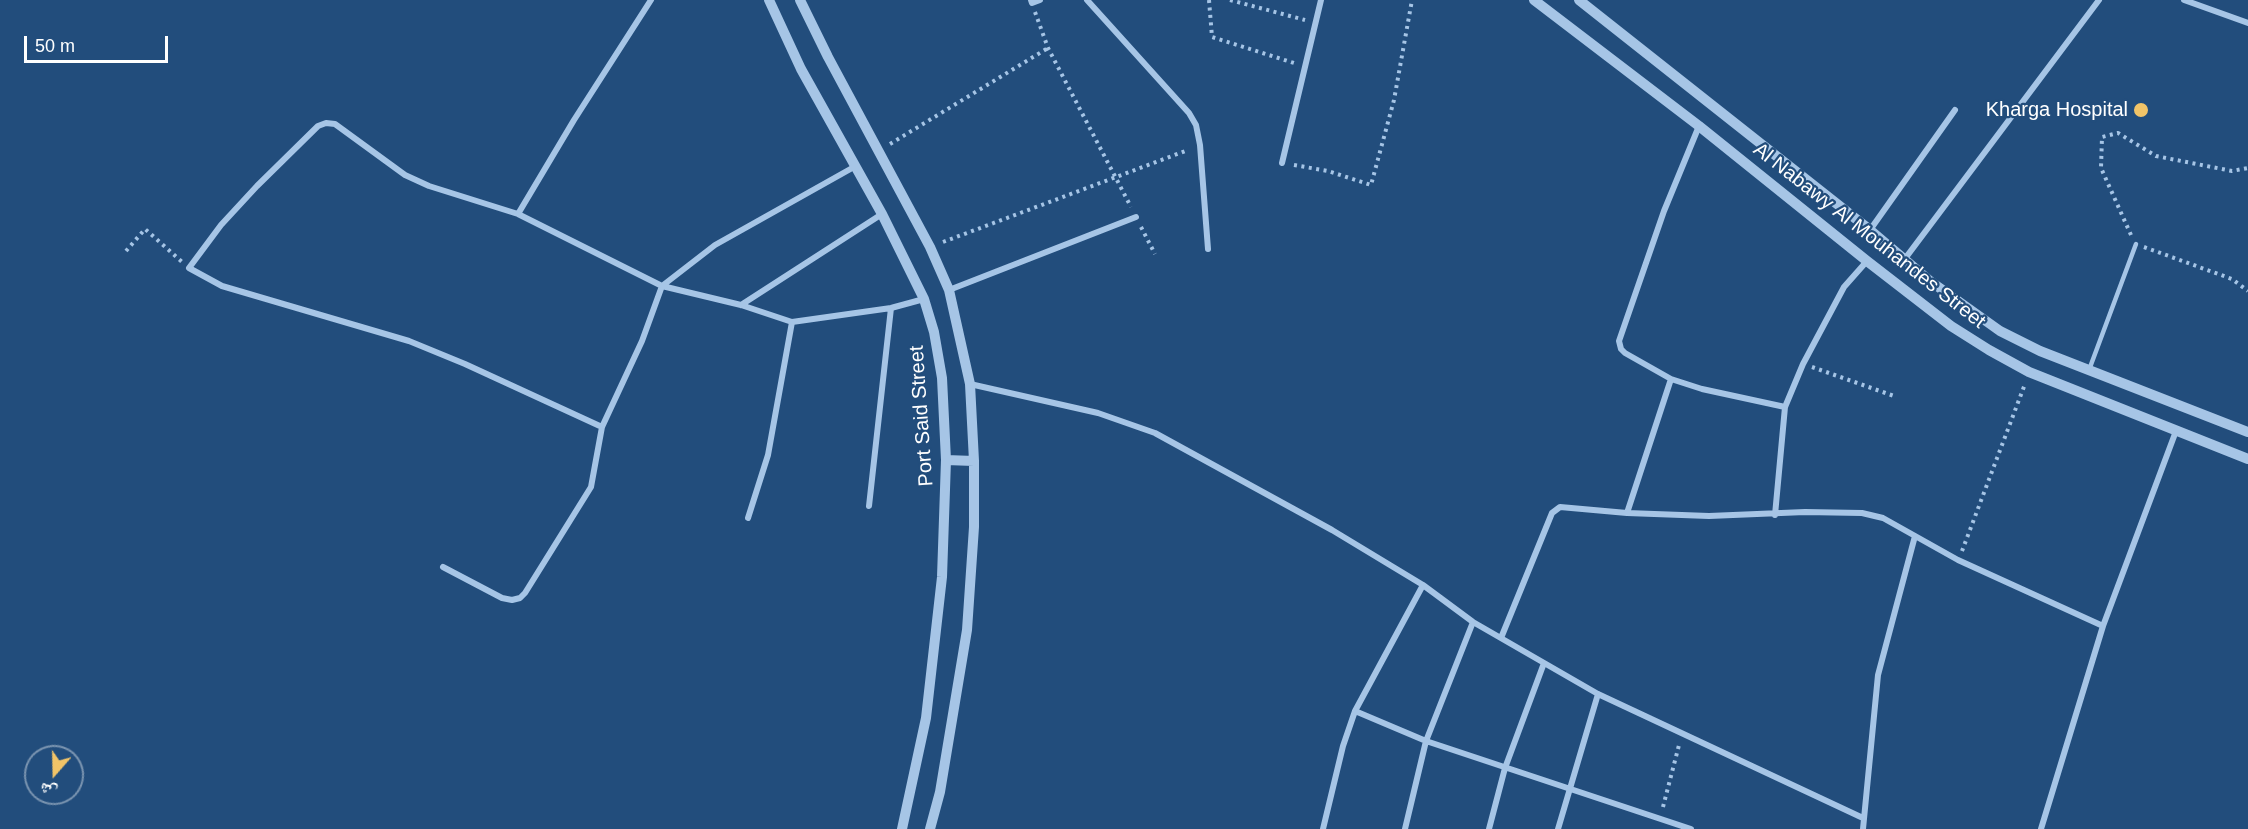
<!DOCTYPE html>
<html>
<head>
<meta charset="utf-8">
<style>
	body { margin:0 }
	#map { position:relative; width:2248px; height:829px; overflow:hidden; background:#224d7c; font-family:Arial,"Noto Naskh Arabic",sans-serif }
	canvas { display:block }
	.north { position:absolute; left:24px; top:745px; width:60px; height:60px; box-sizing:border-box; background:#224d7c; border:2px solid #7a94b0; border-radius:50%; rotate:200deg; font-size:16px; font-weight:700; line-height:24px; text-align:center; color:#fff }
	.north::after { content:''; display:block; margin:auto; width:21px; height:27px; background:#f1c468; clip-path:polygon(50% 0,100% 100%,50% 72%,0 100%) }
	.scale { position:absolute; left:24px; top:36px; width:144px; height:27px; box-sizing:border-box; border:3px solid #fff; border-top:0; padding-left:8px; font-size:18px; line-height:21px; white-space:nowrap; color:#fff; -webkit-text-stroke:4px #224d7c; paint-order:stroke }
</style>
</head>
<body>
<div id="map">
<canvas width="2248" height="829"></canvas>
<div class="north">ش</div>
<div class="scale">50 m</div>
</div>
<script>
const c = document.querySelector('canvas').getContext('2d');
c.lineJoin = 'round';
function toPath(rows) {
  const path = new Path2D();
  for (const r of rows) {
    path.moveTo(r[0], r[1]);
    for (let i = 2; i < r.length; i += 2) path.lineTo(r[i], r[i + 1]);
  }
  return path;
}
function strokePath(path, color, width, dash) {
  c.strokeStyle = color;
  c.lineWidth = width;
  c.lineCap = dash ? 'butt' : 'round';
  c.setLineDash(dash || []);
  c.stroke(path);
}
function write(font, color, halo, rows, align = 'center') {
  c.font = font + ' Arial,sans-serif';
  c.lineWidth = 4.5;
  c.setLineDash([]);
  c.textBaseline = 'middle';
  c.strokeStyle = halo;
  c.fillStyle = color;
  for (const [text, x, y, turn = 0] of rows) {
    c.save();
    c.translate(x, y);
    c.rotate((+turn || 0) * Math.PI / 180);
    c.textAlign = isNaN(turn) ? turn : align;
    if (halo) c.strokeText(text, 0, 0);
    c.fillText(text, 0, 0);
    c.restore();
  }
}
const path = toPath([
	[1209,0,1212,37,1294,63],
	[1230,0,1305,20],
	[1035,12,1048,48,1131,207],
	[890,144,1048,48],
	[1294,165,1328,171,1371,185,1394,100,1412,0],
	[1141,227,1155,254],
	[2131,235,2101,168,2102,137,2118,133,2156,156,2232,171,2248,168],
	[943,242,1188,150],
	[2144,247,2232,279,2248,291],
	[126,251,145,229,182,262],
	[1812,367,1894,396],
	[1962,551,2025,384],
	[1663,807,1679,745]
]);
const service = toPath([
	[2089,370,2136,244]
]);
const minor = toPath([
	[1031,0,1032,3,1040,0],
	[1087,0,1189,113,1196,125,1200,145,1208,249],
	[2184,0,2248,23],
	[1282,163,1321,0],
	[518,214,574,120,651,0],
	[1870,230,1955,110],
	[1904,260,2099,0],
	[949,290,1136,217],
	[741,305,882,214],
	[1671,379,1625,353,1621,349,1619,341,1664,211,1699,126],
	[970,384,1098,413,1155,433,1332,530,1423,585,1473,622,1598,694,1863,818],
	[602,427,465,364,409,341,222,286,189,268,221,225,257,186,318,126,326,123,335,124,405,175,429,186,518,214,662,286,741,305,792,322,891,308,924,299],
	[869,506,891,308],
	[1627,513,1671,379,1702,389,1785,407],
	[1775,515,1785,407,1803,364,1844,287,1867,261],
	[748,518,768,455,792,322],
	[443,567,502,598,512,600,520,598,525,593,591,487,602,427,642,341,662,286,715,245,854,167],
	[1501,638,1552,513,1560,507,1627,513,1709,516,1805,512,1862,513,1883,518,1958,560,2103,626],
	[1355,711,1426,741,1691,829],
	[1323,829,1343,746,1355,711,1423,585],
	[1405,829,1426,741,1473,622],
	[1489,829,1505,768,1544,663],
	[1558,829,1598,694],
	[1863,829,1878,675,1915,536],
	[2041,829,2103,626,2176,431]
]);
const tertiary = toPath([
	[769,0,801,69,882,214,924,299,934,332,942,378,946,460,942,577,926,718,902,829],
	[800,0,828,57,930,247,949,290,970,384,974,461,974,527,967,630,940,792,930,829],
	[1534,0,1699,126,1867,261,1951,326,1989,350,2029,372,2248,459],
	[1579,0,1870,230,1930,281,2000,331,2040,351,2248,432],
	[946,460,974,461]
]);
const markers = [
	[2141,110,8,"#f1c468"]
];
const poiNames = [
	["Kharga Hospital",2128,110]
];
const streetNames = [
	["Al Nabawy Al Mouhandes Street",1869,236,38],
	["Port Said Street",922,416,-94]
];
strokePath(path, '#a6c5e6', 4, [3, 4.5]);
strokePath(service, '#a6c5e6', 4.5);
strokePath(minor, '#a6c5e6', 6);
strokePath(tertiary, '#a6c5e6', 10);
for (const [x, y, r, color] of markers) {
  const dot = new Path2D();
  dot.arc(x, y, r, 0, 2 * Math.PI);
  c.fillStyle = color;
  c.fill(dot);
  strokePath(dot, '#224d7c', 2);
}
write('20px', '#fff', '#224d7c', poiNames, 'right');
write('20px', '#fff', '#224d7c', streetNames);
</script>
</body>
</html>
